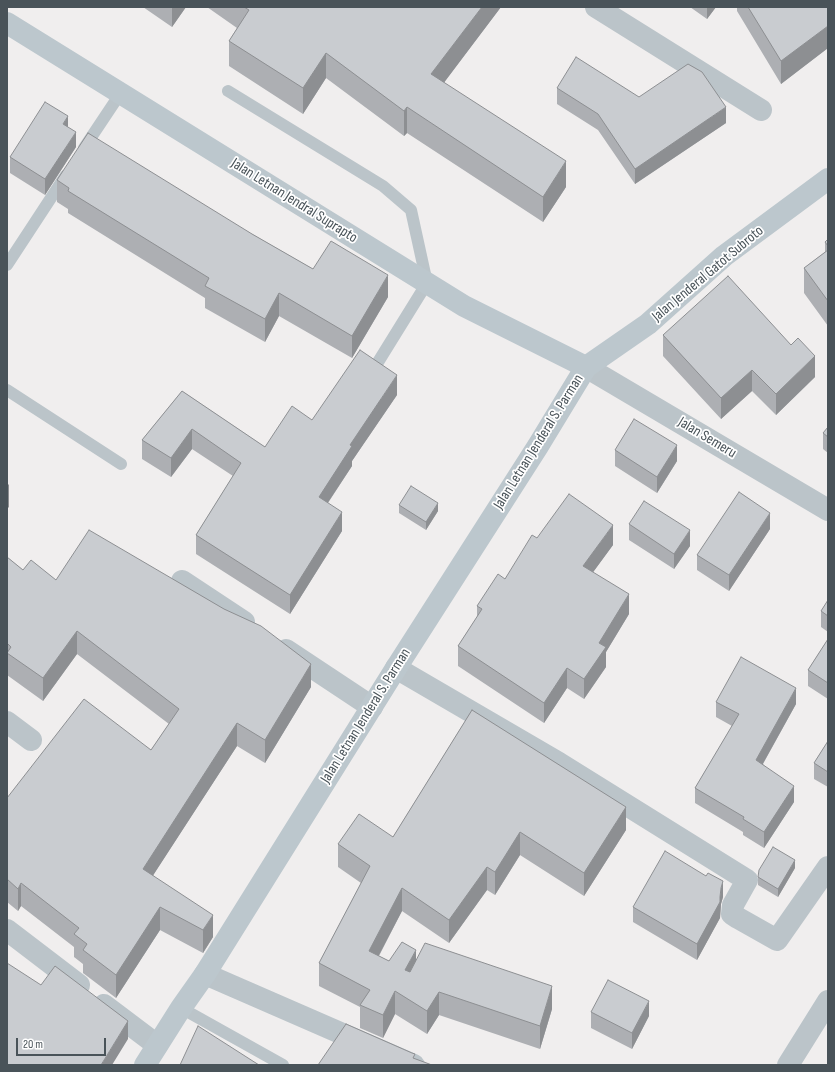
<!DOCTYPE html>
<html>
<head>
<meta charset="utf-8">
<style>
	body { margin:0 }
	#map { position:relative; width:835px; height:1072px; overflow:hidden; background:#f0eeee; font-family:"Sofia Sans Condensed",sans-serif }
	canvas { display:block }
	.frame { position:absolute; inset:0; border:8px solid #495359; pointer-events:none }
	.scale { position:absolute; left:16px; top:1038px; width:90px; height:18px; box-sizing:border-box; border:2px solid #495359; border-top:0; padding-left:5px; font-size:12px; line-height:14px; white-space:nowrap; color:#495359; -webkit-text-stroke:3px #fff; paint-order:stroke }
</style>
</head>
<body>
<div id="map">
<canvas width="835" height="1072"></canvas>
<div class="frame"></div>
<div class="scale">20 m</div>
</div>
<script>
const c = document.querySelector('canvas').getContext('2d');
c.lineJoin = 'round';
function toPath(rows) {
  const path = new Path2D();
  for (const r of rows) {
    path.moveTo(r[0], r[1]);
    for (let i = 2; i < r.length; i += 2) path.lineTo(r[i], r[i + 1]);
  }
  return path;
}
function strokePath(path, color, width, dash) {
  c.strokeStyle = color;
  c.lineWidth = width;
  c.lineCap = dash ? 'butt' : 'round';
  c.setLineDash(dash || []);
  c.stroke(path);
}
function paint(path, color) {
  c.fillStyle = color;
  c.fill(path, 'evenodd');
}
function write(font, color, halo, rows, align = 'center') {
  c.font = font + ' "Sofia Sans Condensed",sans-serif';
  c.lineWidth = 3.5;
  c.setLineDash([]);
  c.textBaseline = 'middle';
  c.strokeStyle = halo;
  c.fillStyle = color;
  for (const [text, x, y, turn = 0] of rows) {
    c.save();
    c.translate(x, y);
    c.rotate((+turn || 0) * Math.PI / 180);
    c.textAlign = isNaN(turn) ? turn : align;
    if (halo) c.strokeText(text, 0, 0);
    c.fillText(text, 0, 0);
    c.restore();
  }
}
const service = toPath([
	[228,91,383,186,411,210,427,283,375,367],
	[84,148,120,94],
	[7,265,66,175],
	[7,390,121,464],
	[181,1008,283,1065]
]);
const minor = toPath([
	[596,7,761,110],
	[586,367,828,510],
	[182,581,244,622],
	[286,650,372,707],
	[396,668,559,763,747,880,733,905,732,914,738,918,777,940,828,867],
	[7,722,31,740],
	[7,930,79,985],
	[205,974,414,1065],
	[104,1005,157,1045],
	[788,1065,828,1001]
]);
const secondary = toPath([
	[7,23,464,306,586,367],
	[145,1065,181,1008,205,974,396,668,538,446,586,367,648,324,724,256,828,179]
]);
const wall = toPath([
	[143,7,186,7,172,27],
	[207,7,501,7,444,82,566,187,543,222,407,133,404,136,326,78,303,114,229,66,229,41,237,28],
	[690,7,716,7,707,19],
	[737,7,828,7,828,48,781,84,737,11],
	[557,88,639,97,726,123,635,184,598,130,557,104],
	[76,147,45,195,10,173,10,157],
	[57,180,252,234,313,269,388,297,352,358,279,316,265,342,205,308,205,298,68,213,68,209,57,202],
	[828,239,828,326,804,293,804,268,825,252,825,242],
	[663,335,815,377,776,415,752,391,721,419,663,356],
	[182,391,265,447,312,420,397,395,352,461,352,466,328,503,342,531,290,614,196,554,196,535,233,476,192,449,171,477,142,459,142,440],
	[828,427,828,453,823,449,823,433],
	[615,450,677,461,657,493,615,466],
	[399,505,438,511,426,530,399,513],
	[629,524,690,546,674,569,629,540],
	[770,529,729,591,697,570,697,555],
	[537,538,613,545,593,572,629,614,606,652,606,667,584,699,567,688,544,723,458,666,458,646,477,617,477,606,505,579],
	[7,557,23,570,56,580,311,687,265,763,237,746,153,875,213,937,203,953,160,930,116,998,83,973,83,964,74,957,74,947,21,906,18,911,7,902,7,798,151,750,169,724,77,654,43,701,7,675],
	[828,600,828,632,821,627,821,611],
	[828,639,828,699,808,686,808,670],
	[716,702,796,704,763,764,794,802,764,848,743,835,743,832,695,803,695,788,732,726,716,717],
	[472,710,626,830,584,896,520,855,495,895,487,890,449,943,402,911,379,956,389,961,416,961,552,1009,540,1049,439,1015,427,1034,395,1014,383,1038,360,1028,360,1007,319,986,319,963,361,883,338,867,338,844,393,837],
	[828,741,828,787,814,779,814,763],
	[795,868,778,897,758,885,758,877],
	[706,876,723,897,721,904,720,918,697,960,633,922,633,907],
	[591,1012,649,1016,632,1049,591,1028]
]);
const shadedWall = toPath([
	[172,7,186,7,172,27],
	[482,7,501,7,431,100,431,74],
	[707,7,716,7,707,19],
	[828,26,828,48,781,84,781,61],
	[326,53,326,78,303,114,303,88],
	[407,107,407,133,404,136,404,111],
	[726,107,726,123,635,184,635,169],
	[68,116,68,132,63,124],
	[76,132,76,147,45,195,45,179],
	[566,161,566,187,543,222,543,197],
	[388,275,388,297,352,358,352,336],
	[279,293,279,316,265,342,265,319],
	[815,356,815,377,776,415,776,394],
	[752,370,752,391,721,419,721,398],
	[397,375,397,395,352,461,352,466,319,516,319,497,350,445],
	[192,429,192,449,171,477,171,458],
	[677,445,677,461,657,493,657,477],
	[9,484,9,507,7,509,7,486],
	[438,503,438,511,426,530,426,522],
	[342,512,342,531,290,614,290,595],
	[770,513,770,529,729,591,729,575],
	[613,525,613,545,583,586,583,566],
	[690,530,690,546,674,569,674,554],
	[629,594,629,614,606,652,606,667,584,699,584,679,599,643],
	[77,631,77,654,43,701,43,678],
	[311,664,311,687,265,763,265,740],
	[567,668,567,688,544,723,544,703],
	[796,688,796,704,756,776,756,760],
	[237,723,237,746,143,891,143,869],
	[794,786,794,802,764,848,764,832],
	[626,807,626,830,584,896,584,873],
	[520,832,520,855,495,895,495,872],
	[795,860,795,868,778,897,778,889],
	[487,867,487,890,449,943,449,920],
	[723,881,723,897,721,904,720,918,697,960,697,944,720,897,721,888],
	[21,883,21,906,18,911,18,889],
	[402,888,402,911,369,974,369,951],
	[160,907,160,930,116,998,116,975],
	[213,915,213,937,203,953,203,930],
	[416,950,416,972,405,993,405,970],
	[552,986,552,1009,540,1049,540,1026],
	[395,991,395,1014,383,1038,383,1015],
	[439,992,439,1015,427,1034,427,1011],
	[649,1001,649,1016,632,1049,632,1033],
	[128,1021,128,1039,112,1065,101,1065]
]);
const building = toPath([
	[244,7,482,7,431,74,566,161,543,197,407,107,404,111,326,53,303,88,229,41,249,10,244,7],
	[748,7,828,7,828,26,781,61,748,7],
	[576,57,639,97,688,64,702,72,726,107,635,169,598,114,557,88,576,57],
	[45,102,68,116,63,124,76,132,45,179,10,157,45,102],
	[88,133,252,234,313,269,331,241,388,275,352,336,279,293,265,319,205,286,209,278,68,191,69,188,57,180,88,133],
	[828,239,828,246,825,242,828,239],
	[828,250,828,301,804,268,828,250],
	[728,276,791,345,798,338,815,356,776,394,752,370,721,398,663,335,728,276],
	[360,350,397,375,350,445,352,446,319,497,342,512,290,595,196,535,241,463,192,429,171,458,142,440,182,391,265,447,292,406,312,420,360,350],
	[634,419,677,445,657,477,615,450,634,419],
	[828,427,828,437,823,433,828,427],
	[411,486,438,503,426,522,399,505,411,486],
	[739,492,770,513,729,575,697,555,739,492],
	[569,494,613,525,583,566,629,594,599,643,606,647,584,679,567,668,544,703,458,646,482,609,477,606,498,574,505,579,532,535,537,538,569,494],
	[644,501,690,530,674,554,629,524,644,501],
	[89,530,224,609,261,626,311,664,265,740,237,723,143,869,213,915,203,930,160,907,116,975,83,950,87,944,74,934,79,928,21,883,18,889,7,879,7,798,84,699,151,750,179,709,77,631,43,678,7,653,11,647,7,643,7,557,23,570,31,560,56,580,89,530],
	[828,600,828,616,821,611,828,600],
	[828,639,828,683,808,670,828,639],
	[741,657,796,688,756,760,794,786,764,832,743,819,744,817,695,788,739,714,716,702,741,657],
	[472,710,626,807,584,873,520,832,495,872,487,867,449,920,402,888,369,951,389,961,402,942,416,950,405,970,410,972,425,943,552,986,540,1026,439,992,427,1011,395,991,383,1015,360,1005,370,990,319,963,370,866,338,844,359,814,393,837,472,710],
	[828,741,828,772,814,763,828,741],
	[773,847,795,860,778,889,758,877,759,870,773,847],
	[665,851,706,876,708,873,723,881,721,888,720,897,720,902,697,944,633,907,665,851],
	[7,963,41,985,55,966,128,1021,101,1065,7,1065,7,963],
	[608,980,649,1001,632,1033,591,1012,608,980],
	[346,1024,412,1053,415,1054,413,1058,432,1065,318,1065,346,1024],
	[198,1026,259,1065,180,1065,198,1026]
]);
const streetNames = [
	["Jalan Letnan Jendral Suprapto",294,201,32],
	["Jalan Jenderal Gatot Subroto",708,274,-40],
	["Jalan Semeru",707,438,31],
	["Jalan Letnan Jenderal S. Parman",539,442,-58],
	["Jalan Letnan Jenderal S. Parman",366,716,-58]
];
strokePath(service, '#bbc4c9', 12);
strokePath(minor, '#bbc4c9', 22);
strokePath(secondary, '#bcc7cd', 22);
paint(wall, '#adafb3');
paint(shadedWall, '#8d8f92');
paint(building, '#c9ccd0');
strokePath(building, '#8d8f92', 1);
write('15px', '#495359', '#fff', streetNames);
</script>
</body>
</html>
